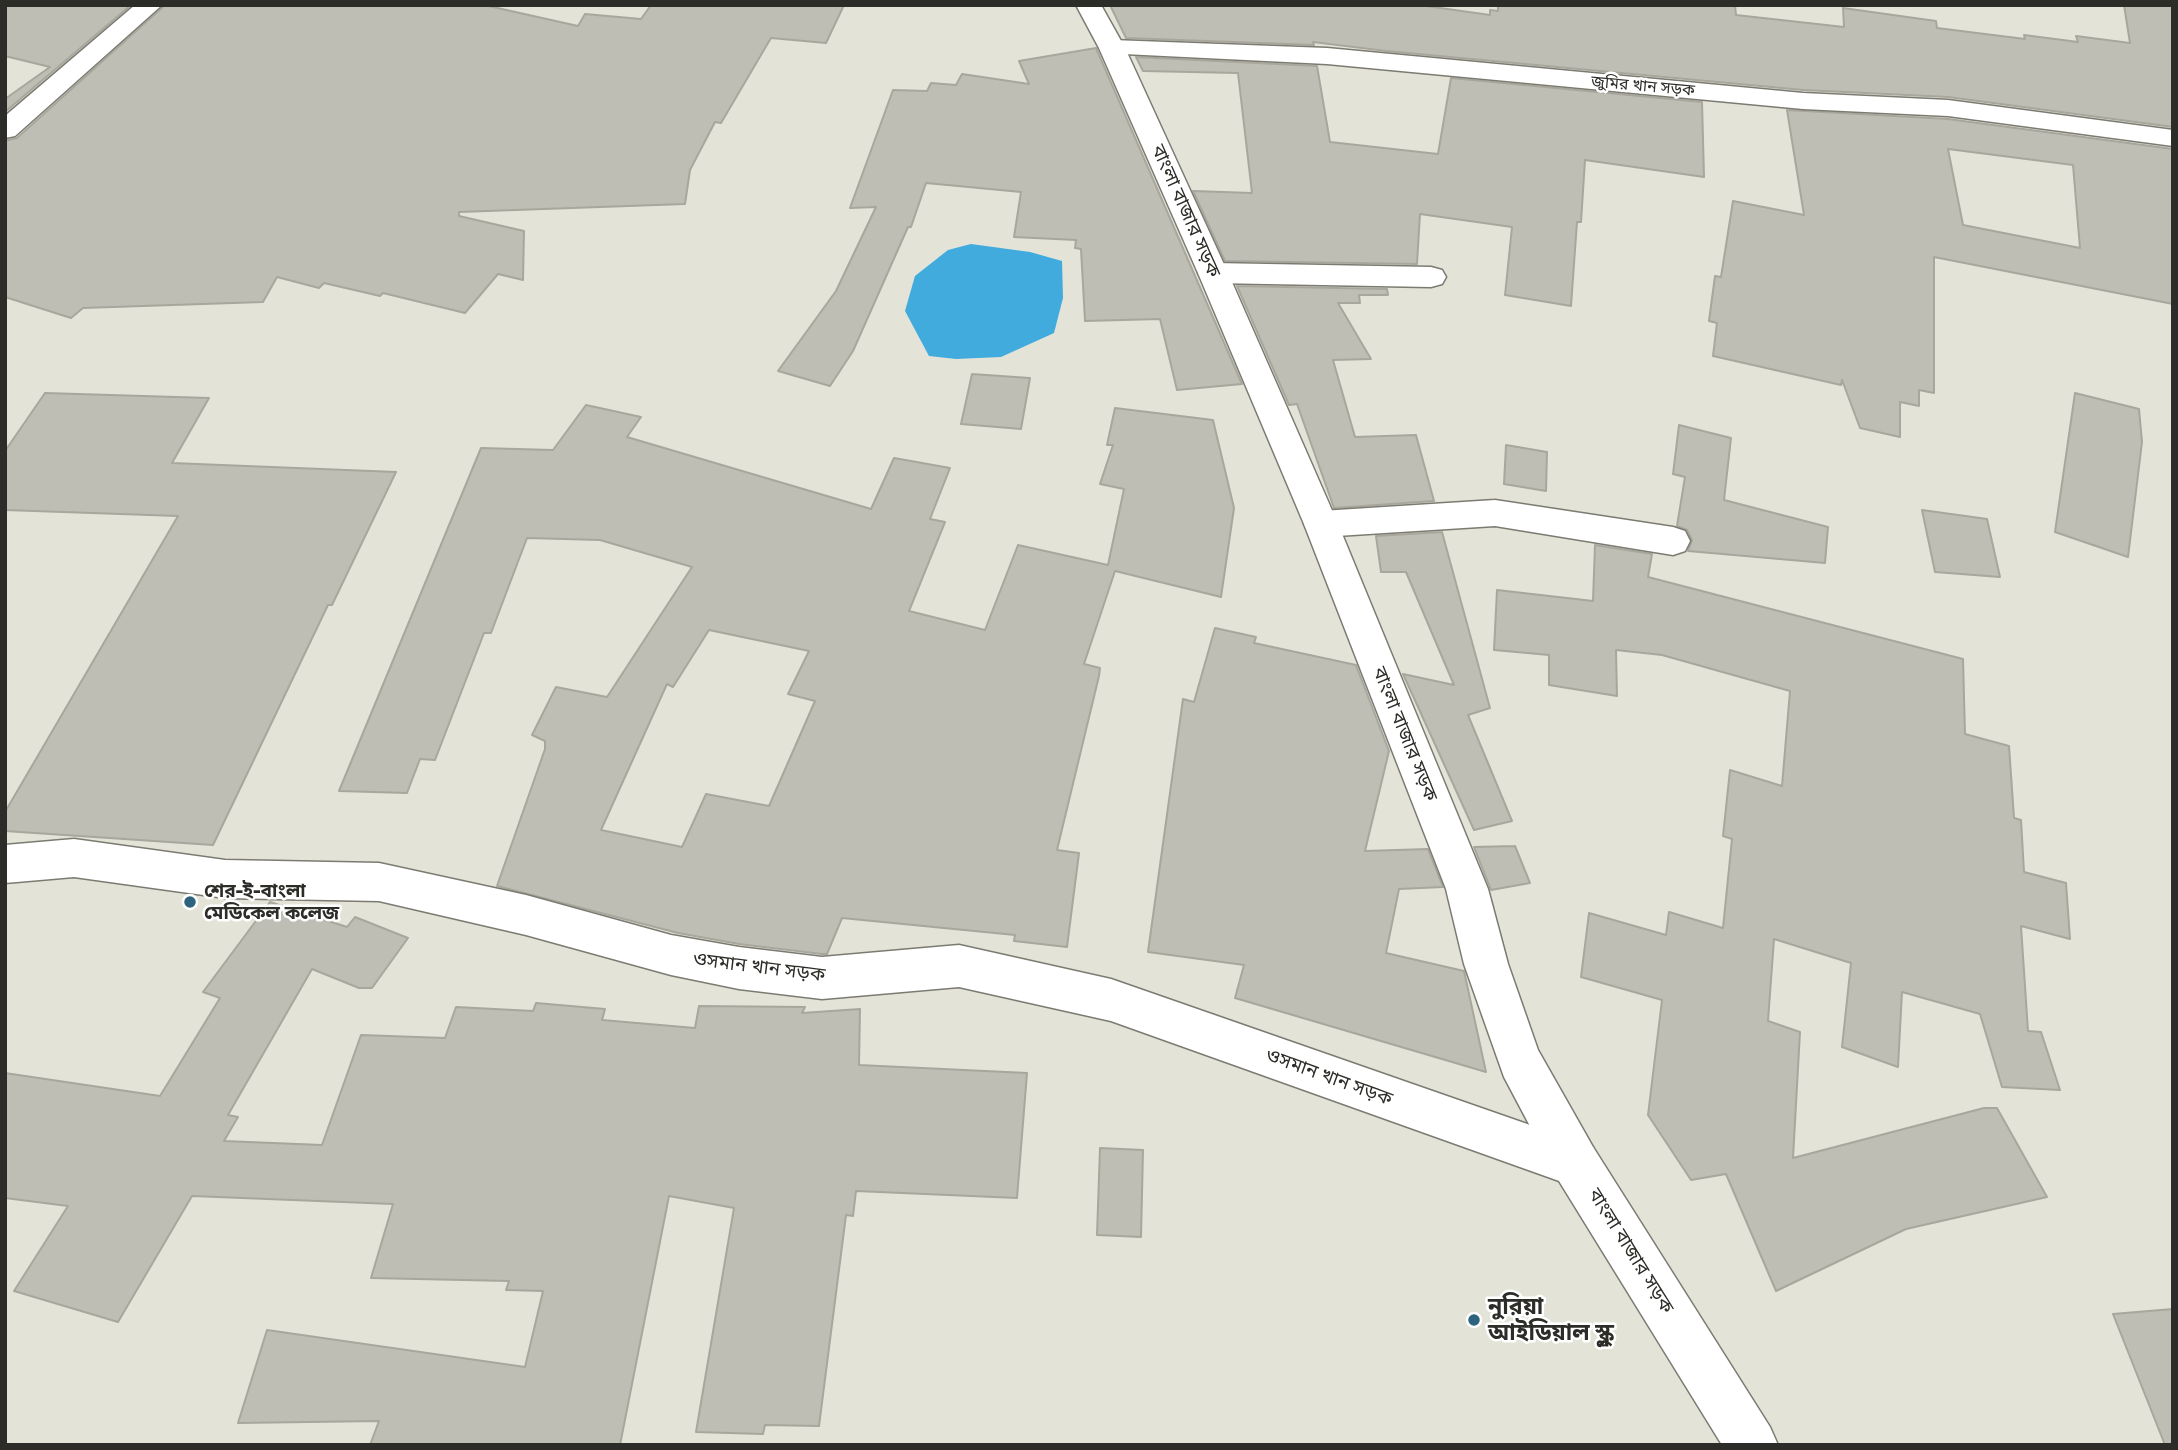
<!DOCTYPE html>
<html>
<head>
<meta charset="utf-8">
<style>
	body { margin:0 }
	#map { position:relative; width:2178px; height:1450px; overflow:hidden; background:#e3e3d8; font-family:"Golos Text",sans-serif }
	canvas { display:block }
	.frame { position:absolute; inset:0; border:7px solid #2c2c28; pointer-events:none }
</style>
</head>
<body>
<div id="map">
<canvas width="2178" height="1450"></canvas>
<div class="frame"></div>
</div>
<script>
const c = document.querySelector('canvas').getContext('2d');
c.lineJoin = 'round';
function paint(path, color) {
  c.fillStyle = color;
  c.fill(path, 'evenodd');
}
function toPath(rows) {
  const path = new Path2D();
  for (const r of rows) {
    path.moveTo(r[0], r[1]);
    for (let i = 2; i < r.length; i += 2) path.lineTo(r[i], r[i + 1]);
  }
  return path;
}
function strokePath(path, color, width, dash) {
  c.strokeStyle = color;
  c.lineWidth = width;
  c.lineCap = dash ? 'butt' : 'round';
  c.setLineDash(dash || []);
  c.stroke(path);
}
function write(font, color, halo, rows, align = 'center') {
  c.font = font + ' "Golos Text","Noto Sans Bengali",sans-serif';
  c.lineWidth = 5;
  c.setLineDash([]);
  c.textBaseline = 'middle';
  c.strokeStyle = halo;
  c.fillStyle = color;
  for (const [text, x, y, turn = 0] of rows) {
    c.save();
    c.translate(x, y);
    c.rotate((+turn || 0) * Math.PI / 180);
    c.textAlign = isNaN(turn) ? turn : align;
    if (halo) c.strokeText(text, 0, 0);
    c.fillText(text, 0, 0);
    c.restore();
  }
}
const water = toPath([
	[971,244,1030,252,1062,261,1063,298,1054,333,1001,357,956,359,929,356,905,311,915,276,948,250]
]);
const building = toPath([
	[5,5,131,5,5,112,5,99,50,67,5,56,5,5],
	[165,5,484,5,578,26,585,14,641,19,651,5,844,5,826,43,771,38,721,123,715,122,690,170,685,204,459,212,459,216,524,231,523,280,498,274,465,313,383,293,380,296,324,283,319,288,277,277,263,302,83,308,71,318,5,297,5,141,17,138,165,5],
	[1110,5,1419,5,1490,15,1490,10,1498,11,1498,5,1735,5,1736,15,1844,27,1843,8,1936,21,1937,28,2025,39,2024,35,2078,42,2076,36,2130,43,2124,5,2173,5,2173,127,1948,97,1803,90,1386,51,1313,42,1314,45,1126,38,1110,5],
	[1096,48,1242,384,1177,390,1160,319,1085,321,1081,249,1075,248,1076,240,1014,237,1021,192,926,183,911,227,908,227,853,351,830,386,778,371,836,291,876,207,850,208,893,90,927,91,931,83,956,85,962,74,1029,84,1019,61,1096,48],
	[1136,57,1317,66,1330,142,1438,154,1451,78,1702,102,1704,177,1585,160,1581,222,1577,222,1571,306,1505,295,1512,227,1420,214,1417,264,1225,261,1193,191,1252,193,1238,73,1143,71,1136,57],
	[1787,110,1948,119,2173,149,2173,304,1934,257,1934,393,1919,390,1919,406,1900,402,1900,437,1860,428,1842,380,1841,385,1713,356,1717,323,1709,321,1715,276,1721,277,1733,201,1804,215,1787,110],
	[1948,149,2073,165,2080,248,1963,225,1948,149],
	[1237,286,1387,289,1388,295,1359,295,1360,303,1338,303,1371,359,1333,360,1355,437,1416,435,1434,501,1334,508,1297,404,1289,405,1237,286],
	[972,374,1030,378,1021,429,961,424,972,374],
	[45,393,209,398,172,463,396,472,332,605,328,605,213,845,5,831,5,812,178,516,5,510,5,451,45,393],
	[2075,393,2139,409,2142,442,2128,557,2055,532,2075,393],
	[586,405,641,417,627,437,871,509,894,458,950,468,930,519,945,522,909,611,985,630,1018,545,1108,565,1124,489,1100,484,1113,445,1107,445,1115,408,1213,420,1234,508,1221,597,1115,571,1084,664,1100,668,1099,676,1057,850,1079,853,1067,947,1014,941,1015,935,842,918,827,954,822,954,739,944,678,933,497,886,545,749,545,741,532,735,556,687,607,697,692,567,600,540,527,538,491,633,484,633,435,760,420,759,407,793,339,791,481,448,553,450,586,405],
	[709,630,809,651,788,694,815,701,769,806,706,794,682,847,601,830,667,684,673,687,709,630],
	[1679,425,1731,438,1724,500,1828,527,1825,563,1688,551,1692,540,1687,530,1677,526,1685,477,1673,474,1679,425],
	[1506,445,1547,452,1546,491,1504,484,1506,445],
	[1922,510,1987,519,2000,577,1935,572,1922,510],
	[1442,532,1490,708,1468,715,1512,821,1474,830,1403,674,1454,685,1406,572,1381,572,1376,536,1442,532],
	[1595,545,1652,554,1648,577,1963,659,1965,734,2009,746,2014,818,2021,820,2024,872,2066,883,2070,939,2021,926,2028,1031,2041,1032,2060,1090,2002,1087,1980,1014,1902,992,1898,1067,1842,1047,1851,963,1774,939,1768,1021,1800,1032,1793,1158,1984,1108,1997,1108,2047,1197,1906,1229,1776,1291,1726,1174,1691,1180,1648,1115,1662,1000,1581,977,1589,913,1666,935,1669,912,1723,928,1732,839,1723,836,1730,770,1782,786,1790,691,1662,655,1616,650,1617,696,1549,685,1549,655,1494,650,1497,590,1593,601,1595,545],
	[1215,628,1256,637,1254,643,1356,665,1389,751,1365,851,1428,849,1443,887,1399,889,1386,953,1464,971,1486,1072,1235,998,1244,965,1148,952,1183,699,1194,702,1215,628],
	[1515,846,1530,883,1491,890,1474,847,1515,846],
	[270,902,347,927,355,917,408,938,372,988,359,988,312,969,228,1115,238,1117,224,1141,322,1145,361,1035,445,1038,456,1007,533,1011,536,1003,605,1009,602,1020,695,1028,699,1006,805,1007,802,1013,860,1009,859,1065,1027,1073,1017,1198,856,1191,853,1216,846,1215,819,1426,765,1425,763,1434,696,1432,734,1208,669,1196,620,1445,370,1445,379,1421,238,1423,267,1330,525,1367,543,1291,506,1290,509,1281,371,1278,393,1204,192,1196,118,1322,14,1291,68,1206,5,1198,5,1073,160,1096,220,998,203,992,270,902],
	[1100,1148,1143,1150,1141,1237,1097,1235,1100,1148],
	[2173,1309,2173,1445,2165,1445,2113,1314,2173,1309]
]);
const street = toPath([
	[135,5,162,5,15,136,5,138,5,116,135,5],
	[1112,40,1327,48,1803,93,1948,100,2173,130,2173,146,1948,116,1803,109,1327,64,1103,53,1099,48,1103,43,1112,40],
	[1213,263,1431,267,1442,270,1446,277,1442,284,1431,287,1213,283,1202,280,1198,273,1202,266,1213,263],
	[1495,500,1673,527,1685,531,1690,541,1685,551,1673,555,1495,526,1321,537,1309,533,1304,524,1309,515,1321,511,1495,500],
	[74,839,225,860,379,863,526,895,671,935,739,947,822,957,959,945,1111,979,1576,1141,1593,1147,1599,1164,1593,1181,1576,1187,1111,1021,959,987,822,999,739,989,671,975,526,935,379,901,225,898,74,877,5,883,5,845,74,839]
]);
const primary = toPath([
	[1076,5,1101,5,1125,48,1228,273,1338,524,1488,889,1508,964,1538,1050,1593,1147,1770,1427,1778,1445,1722,1445,1559,1181,1504,1077,1464,964,1446,889,1304,524,1198,273,1099,48,1076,5]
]);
const markers = [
	[190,902,7,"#2d637e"],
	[1474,1320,7,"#2d637e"]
];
const farStreetnames = [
	["জুমির খান সড়ক",1643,86,5]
];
const streetNames = [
	["বাংলা বাজার সড়ক",1186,211,66],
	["বাংলা বাজার সড়ক",1405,734,68],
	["ওসমান খান সড়ক",759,967,7],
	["ওসমান খান সড়ক",1329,1077,20],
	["বাংলা বাজার সড়ক",1631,1251,58]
];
const poiNames = [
	["শের-ই-বাংলা",204,891],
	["মেডিকেল কলেজ",204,913]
];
const nearPoinames = [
	["নুরিয়া",1488,1307],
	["আইডিয়াল স্কুল",1488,1333]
];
paint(water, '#41abdd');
paint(building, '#bebeb4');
strokePath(building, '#a8a79d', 2);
strokePath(street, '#7c7b72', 3);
strokePath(primary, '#7c7b72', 3);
paint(street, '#fff');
paint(primary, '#fff');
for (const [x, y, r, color] of markers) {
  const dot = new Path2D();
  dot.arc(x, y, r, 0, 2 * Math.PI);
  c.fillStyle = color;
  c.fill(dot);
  strokePath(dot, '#fff', 2.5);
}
write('16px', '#2c2c28', '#fff', farStreetnames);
write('19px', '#2c2c28', '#fff', streetNames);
write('bold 19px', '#2c2c28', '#fff', poiNames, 'left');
write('bold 23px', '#2c2c28', '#fff', nearPoinames, 'left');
</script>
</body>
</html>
